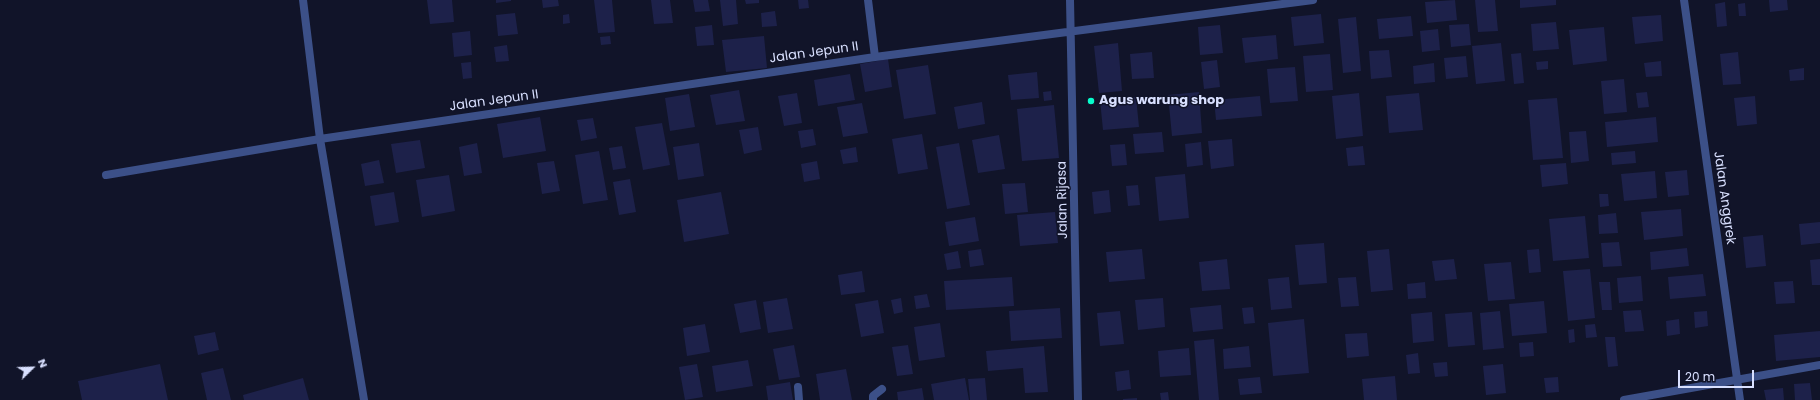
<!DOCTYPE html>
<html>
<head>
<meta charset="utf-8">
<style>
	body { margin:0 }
	#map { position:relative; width:1820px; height:400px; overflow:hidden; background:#111429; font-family:Poppins,sans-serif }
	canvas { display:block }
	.north { position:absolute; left:12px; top:348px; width:40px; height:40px; -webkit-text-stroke:3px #111429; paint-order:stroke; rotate:67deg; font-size:11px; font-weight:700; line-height:16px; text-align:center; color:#d9e0ff }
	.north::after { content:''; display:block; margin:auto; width:14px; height:18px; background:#d9e0ff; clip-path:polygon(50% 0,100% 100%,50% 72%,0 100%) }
	.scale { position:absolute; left:1678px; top:370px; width:76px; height:18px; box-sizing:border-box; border:2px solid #d9e0ff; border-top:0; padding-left:5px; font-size:12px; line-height:14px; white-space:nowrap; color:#d9e0ff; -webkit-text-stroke:3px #111429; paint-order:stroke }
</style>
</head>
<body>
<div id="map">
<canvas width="1820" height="400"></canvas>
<div class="north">N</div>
<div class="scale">20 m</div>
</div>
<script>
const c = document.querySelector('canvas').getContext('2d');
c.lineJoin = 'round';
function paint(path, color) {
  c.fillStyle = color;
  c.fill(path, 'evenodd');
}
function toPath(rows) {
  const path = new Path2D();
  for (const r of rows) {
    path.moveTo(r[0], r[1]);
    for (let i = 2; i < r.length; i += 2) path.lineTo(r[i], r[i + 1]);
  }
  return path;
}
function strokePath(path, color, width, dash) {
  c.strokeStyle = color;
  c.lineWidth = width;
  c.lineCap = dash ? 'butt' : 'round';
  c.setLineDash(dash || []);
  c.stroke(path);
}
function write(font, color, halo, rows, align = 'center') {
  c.font = font + ' Poppins,sans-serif';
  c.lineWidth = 3;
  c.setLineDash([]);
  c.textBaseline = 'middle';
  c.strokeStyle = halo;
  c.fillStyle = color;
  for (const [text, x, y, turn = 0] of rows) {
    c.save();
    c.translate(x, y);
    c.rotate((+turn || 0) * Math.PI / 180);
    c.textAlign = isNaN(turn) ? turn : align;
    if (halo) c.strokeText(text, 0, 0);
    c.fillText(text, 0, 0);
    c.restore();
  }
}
const building = toPath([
	[427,0,452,0,454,22,430,24],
	[496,0,511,0,511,1,496,3],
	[542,0,558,0,559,6,543,8],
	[594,0,612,0,615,32,598,33],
	[651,0,670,0,673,23,654,24],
	[693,0,708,0,710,11,695,12],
	[720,0,736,0,738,24,723,26],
	[745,0,759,0,759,3,746,4],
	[798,0,808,0,809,8,799,9],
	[1455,0,1457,20,1427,23,1425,2],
	[1475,0,1495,0,1498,31,1478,32],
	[1520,0,1556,0,1556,5,1520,8],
	[1769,0,1787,0,1788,10,1770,12],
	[1725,2,1727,26,1717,27,1715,4],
	[1745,3,1746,16,1739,16,1738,4],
	[775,11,777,26,762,27,761,13],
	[515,13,518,34,498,36,496,15],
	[569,14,570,23,563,24,563,15],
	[1321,14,1324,43,1294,46,1291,17],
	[1661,15,1663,41,1635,44,1632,17],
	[1411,16,1413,36,1379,39,1377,19],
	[1356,17,1361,71,1343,73,1338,19],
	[1556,22,1559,49,1533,51,1531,24],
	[1469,24,1471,45,1451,47,1449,25],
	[712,25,714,45,697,46,695,27],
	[1220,25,1223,53,1200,55,1198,27],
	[1604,27,1607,61,1573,65,1569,30],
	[1438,29,1440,50,1422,52,1420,31],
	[470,31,472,55,454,57,452,33],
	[1276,35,1278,59,1245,63,1242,38],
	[610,36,611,44,601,45,600,37],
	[764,36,767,68,726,72,722,40],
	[1118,43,1122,91,1099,93,1094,46],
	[1501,43,1505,81,1476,84,1472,46],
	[507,45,509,61,496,62,494,47],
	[1389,50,1392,77,1371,79,1369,51],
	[1152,52,1154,78,1132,79,1130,54],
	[1738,52,1741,84,1723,85,1720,54],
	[1521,53,1524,83,1514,84,1511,54],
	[1330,54,1333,90,1306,92,1303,56],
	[1466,56,1468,77,1446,79,1444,58],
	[888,59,892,87,865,92,860,64],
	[1217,60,1220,87,1204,89,1201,62],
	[1548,61,1548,69,1537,70,1536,62],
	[1661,61,1662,76,1646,77,1644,63],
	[471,62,472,78,463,79,461,63],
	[1434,63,1435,82,1414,84,1413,66],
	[928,65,936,114,904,119,896,70],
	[1295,67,1298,101,1270,103,1267,69],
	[1804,68,1804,80,1790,81,1789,70],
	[1037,72,1039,98,1011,100,1008,75],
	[850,74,855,100,818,106,814,80],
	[1624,79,1627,112,1604,114,1601,81],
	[739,90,745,121,716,125,710,95],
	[1051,91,1052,100,1044,101,1043,92],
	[1199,92,1202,133,1172,136,1168,95],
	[1647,92,1649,107,1638,108,1636,93],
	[797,93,802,123,784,126,778,96],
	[1359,93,1363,136,1336,139,1332,96],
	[1419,93,1423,130,1389,133,1386,96],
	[689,94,695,127,670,131,665,98],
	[1260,96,1262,116,1216,120,1214,100],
	[1755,96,1757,124,1737,126,1734,98],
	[1136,97,1139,127,1103,130,1100,100],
	[1557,98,1563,158,1533,160,1528,100],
	[982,102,985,124,958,129,954,107],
	[862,103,868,133,843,137,837,107],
	[1054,105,1059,158,1022,161,1017,109],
	[540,117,546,151,503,158,497,124],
	[1656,117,1658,142,1607,147,1605,122],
	[593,118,597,138,581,141,577,120],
	[662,123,670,165,643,170,635,127],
	[758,127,762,150,744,154,739,130],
	[813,129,816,145,801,148,798,131],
	[1586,131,1589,161,1571,163,1569,132],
	[1162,132,1164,152,1135,154,1133,134],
	[922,134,928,169,898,174,892,139],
	[999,135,1005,169,978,173,972,140],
	[1232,139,1234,166,1211,169,1208,141],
	[420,140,425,168,396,173,391,144],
	[1201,142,1203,165,1187,167,1185,144],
	[477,143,482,173,464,176,459,147],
	[699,143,704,176,678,180,673,147],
	[959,143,970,205,947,209,936,147],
	[1125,144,1127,165,1112,166,1110,145],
	[622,146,626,168,613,170,609,148],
	[1363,146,1365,165,1348,166,1346,148],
	[856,147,858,162,843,164,840,150],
	[599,151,608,200,583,204,575,155],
	[1635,151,1636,163,1612,165,1611,153],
	[379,160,384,183,365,186,361,164],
	[554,161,560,191,542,194,537,163],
	[817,161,820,179,804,182,801,164],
	[1566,163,1568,184,1542,187,1540,165],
	[1687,170,1689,195,1668,197,1665,172],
	[1655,171,1657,198,1624,201,1621,174],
	[1185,174,1189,218,1159,221,1155,177],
	[449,175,455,211,422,217,416,180],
	[630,179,636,212,619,215,613,182],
	[1025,183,1028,212,1005,214,1002,184],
	[1138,185,1140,205,1128,206,1126,186],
	[1109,190,1111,212,1094,214,1092,192],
	[394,192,399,222,375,226,370,196],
	[721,192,729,234,684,242,677,200],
	[1599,194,1608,194,1609,206,1600,207],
	[1681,209,1683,236,1644,240,1641,212],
	[1055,212,1058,243,1020,246,1017,215],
	[1616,213,1618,233,1599,234,1598,215],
	[1585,216,1589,258,1553,261,1549,219],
	[975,217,979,241,949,246,945,222],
	[1820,222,1820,243,1801,245,1799,224],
	[1763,235,1766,266,1746,268,1743,237],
	[1619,242,1622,266,1603,267,1601,243],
	[1324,243,1327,283,1299,285,1295,245],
	[1687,248,1689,266,1651,270,1650,252],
	[981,249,984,265,970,267,968,251],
	[1142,249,1145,279,1109,282,1106,252],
	[1389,249,1393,290,1371,292,1367,251],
	[1539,249,1541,272,1529,273,1527,250],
	[958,251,961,268,947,270,944,254],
	[1227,259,1230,289,1202,291,1199,262],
	[1454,259,1457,279,1435,281,1432,261],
	[1820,259,1820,285,1812,285,1810,260],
	[1511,262,1515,299,1488,301,1484,264],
	[1590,269,1595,318,1568,321,1563,271],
	[862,271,865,292,841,295,838,275],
	[1703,274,1706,296,1670,299,1668,277],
	[1641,276,1643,301,1619,303,1617,278],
	[1012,277,1014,306,946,310,944,281],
	[1289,277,1292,308,1271,310,1268,279],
	[1356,277,1359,306,1341,307,1338,278],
	[1793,281,1795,303,1776,304,1774,282],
	[1425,282,1426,298,1408,299,1407,284],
	[1599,282,1610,282,1612,310,1602,310],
	[927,294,930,307,916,309,914,296],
	[787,298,793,329,768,333,763,302],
	[901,298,903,312,894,314,891,300],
	[1163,298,1165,327,1138,330,1135,300],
	[756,300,761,329,740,333,734,304],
	[878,300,884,333,861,337,855,304],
	[1544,301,1547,333,1512,336,1509,304],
	[1221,305,1223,329,1193,332,1190,308],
	[1253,307,1255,323,1244,324,1242,308],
	[1060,308,1062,338,1011,341,1009,311],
	[1641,310,1644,331,1625,332,1623,311],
	[1120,311,1124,344,1100,346,1097,313],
	[1500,311,1504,348,1483,350,1480,313],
	[1707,311,1708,326,1695,328,1694,312],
	[1432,312,1434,341,1413,343,1411,314],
	[1472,312,1475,345,1448,347,1445,314],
	[1304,319,1309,373,1273,376,1268,323],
	[1679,319,1680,334,1667,336,1666,321],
	[940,323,945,357,919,361,914,327],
	[705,324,710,352,687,356,683,328],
	[1595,324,1597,337,1586,338,1585,325],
	[1574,329,1575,342,1569,343,1568,330],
	[1820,331,1820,357,1776,361,1774,335],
	[215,332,219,350,198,355,194,336],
	[1367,333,1369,356,1347,358,1345,334],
	[1605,337,1615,337,1618,366,1608,367],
	[1214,339,1219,400,1199,400,1194,341],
	[1533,342,1534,356,1520,357,1519,343],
	[794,345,800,377,779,380,773,349],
	[908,345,913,374,897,376,892,347],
	[1044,346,1048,392,1025,393,1023,368,988,371,986,351],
	[1249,346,1251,367,1224,369,1223,349],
	[1189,348,1191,375,1160,377,1158,351],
	[1418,353,1420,373,1408,374,1406,355],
	[748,360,753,386,716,392,712,366],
	[1447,362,1448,376,1435,377,1433,363],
	[160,364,168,400,82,400,78,381],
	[697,364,703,397,685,400,679,367],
	[1503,364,1506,393,1486,395,1483,366],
	[223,368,231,400,207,400,201,373],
	[846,369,852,400,820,400,816,374],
	[1129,370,1131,389,1117,391,1115,372],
	[1395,376,1397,400,1364,400,1362,379],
	[1260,377,1262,393,1240,395,1238,379],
	[1558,377,1559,392,1546,393,1544,378],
	[303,378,309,400,244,400,243,395],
	[965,378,969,400,934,400,931,384],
	[985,378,987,400,970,400,968,379],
	[790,382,793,400,768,400,766,386],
	[1810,383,1812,400,1795,400,1794,384],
	[922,388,924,400,898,400,897,392],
	[1783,388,1784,400,1766,400,1764,390],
	[1168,392,1169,400,1161,400,1160,393],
	[1137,398,1137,400,1123,400,1123,399]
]);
const lane = toPath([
	[106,175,320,139]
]);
const street = toPath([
	[303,0,320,139,364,400],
	[868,0,875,57],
	[1070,0,1078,400],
	[1684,0,1740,400],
	[320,139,875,57,1313,0],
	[798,387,799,400],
	[873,400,873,396,882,389],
	[1624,400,1820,365]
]);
const markers = [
	[1091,101,4,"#07fdcc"]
];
const streetNames = [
	["Jalan Jepun II",814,53,-8],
	["Jalan Jepun II",494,101,-8],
	["Jalan Anggrek",1724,198,82],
	["Jalan Rijasa",1063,200,-91]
];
const poiNames = [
	["Agus warung shop",1099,101]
];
paint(building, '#1d214a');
strokePath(lane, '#3c5088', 8);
strokePath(street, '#3c5088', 8);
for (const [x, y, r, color] of markers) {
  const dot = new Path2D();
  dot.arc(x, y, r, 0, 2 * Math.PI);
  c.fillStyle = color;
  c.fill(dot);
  strokePath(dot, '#111429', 1.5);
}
write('13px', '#d9e0ff', '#111429', streetNames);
write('bold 13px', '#d9e0ff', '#111429', poiNames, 'left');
</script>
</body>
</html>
